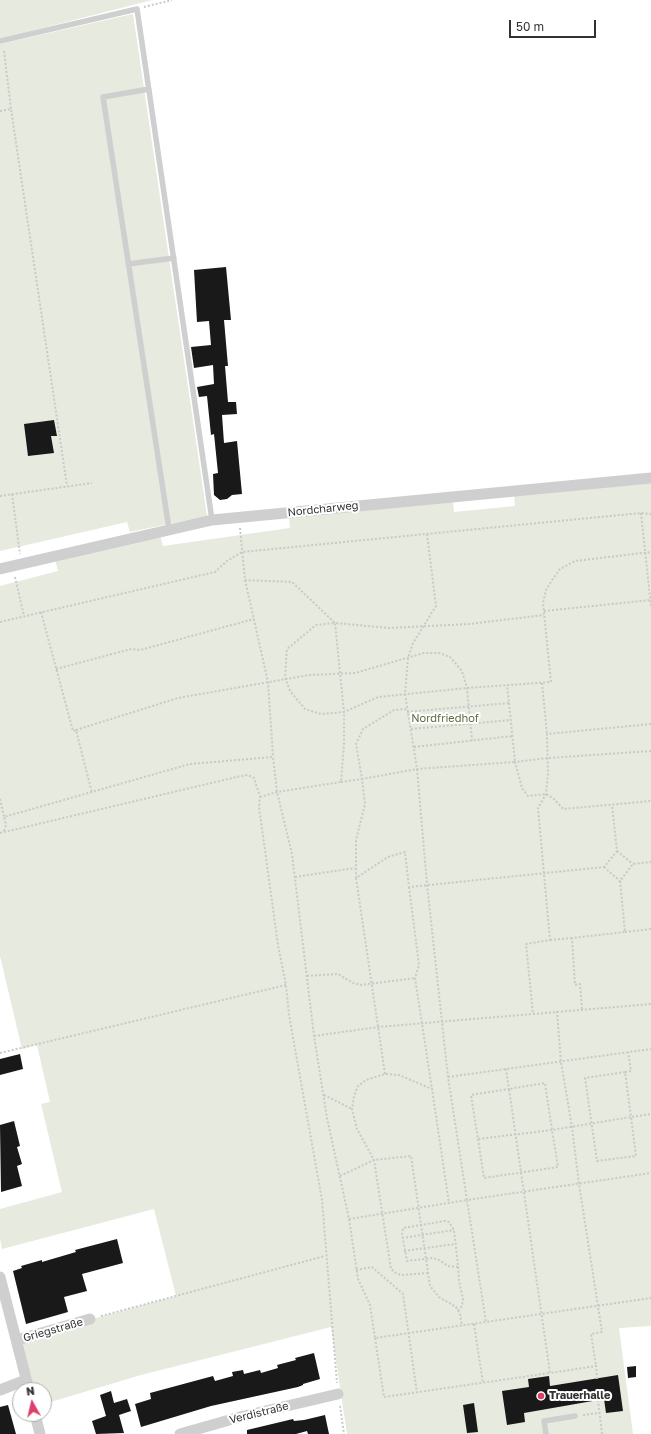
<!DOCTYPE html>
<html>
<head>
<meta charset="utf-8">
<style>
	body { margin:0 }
	#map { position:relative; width:651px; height:1434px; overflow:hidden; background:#fff; font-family:"Golos Text",sans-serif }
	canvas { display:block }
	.north { position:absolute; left:12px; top:1382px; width:40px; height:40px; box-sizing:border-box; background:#fff; border:1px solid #adadad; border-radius:50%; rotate:352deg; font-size:11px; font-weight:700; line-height:16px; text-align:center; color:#323232 }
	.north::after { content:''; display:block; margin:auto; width:14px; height:18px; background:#dd3f6a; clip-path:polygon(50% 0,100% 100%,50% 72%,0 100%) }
	.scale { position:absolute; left:509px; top:20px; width:87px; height:18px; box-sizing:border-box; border:2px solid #323232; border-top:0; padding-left:5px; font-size:12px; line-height:14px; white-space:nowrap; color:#323232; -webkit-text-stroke:3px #fff; paint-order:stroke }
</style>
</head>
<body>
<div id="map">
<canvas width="651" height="1434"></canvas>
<div class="north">N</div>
<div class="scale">50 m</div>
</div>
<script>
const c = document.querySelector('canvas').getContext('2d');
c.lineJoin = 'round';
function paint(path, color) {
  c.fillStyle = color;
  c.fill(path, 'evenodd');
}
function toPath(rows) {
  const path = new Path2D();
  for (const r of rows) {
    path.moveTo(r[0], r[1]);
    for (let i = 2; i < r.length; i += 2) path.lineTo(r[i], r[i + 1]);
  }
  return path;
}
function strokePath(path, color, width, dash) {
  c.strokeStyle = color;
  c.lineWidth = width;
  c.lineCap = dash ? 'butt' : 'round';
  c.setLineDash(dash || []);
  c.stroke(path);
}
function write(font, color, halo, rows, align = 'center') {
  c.font = font + ' "Golos Text",sans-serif';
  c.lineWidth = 4;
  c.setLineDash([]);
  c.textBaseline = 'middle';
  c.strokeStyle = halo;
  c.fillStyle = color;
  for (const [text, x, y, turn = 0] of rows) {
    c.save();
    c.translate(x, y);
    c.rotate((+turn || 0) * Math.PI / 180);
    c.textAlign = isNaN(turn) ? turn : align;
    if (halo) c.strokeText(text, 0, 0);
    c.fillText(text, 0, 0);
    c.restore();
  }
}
const green = toPath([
	[0,0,152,0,0,39],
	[133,14,207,516,130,532,127,522,0,551,0,44],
	[651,482,651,1326,619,1328,633,1434,347,1434,331,1327,141,1375,44,1404,44,1390,29,1390,17,1340,176,1296,154,1209,2,1249,0,1238,0,1209,62,1192,41,1104,50,1102,37,1045,22,1049,0,956,0,586,58,571,55,560,160,535,163,546,290,528,289,517,453,501,454,512,515,506,514,494]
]);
const building = toPath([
	[226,267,231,320,224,320,228,366,225,366,228,402,236,402,237,414,222,415,224,443,237,441,242,494,232,495,227,499,220,500,214,495,213,474,218,473,214,434,211,435,207,396,199,397,197,387,214,384,213,365,194,368,191,347,211,345,209,321,197,322,194,270],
	[54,420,57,436,51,436,54,453,28,456,24,424],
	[20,1054,23,1069,0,1075,0,1059],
	[14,1121,20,1146,17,1147,22,1164,17,1166,22,1186,1,1192,0,1125],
	[117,1239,123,1263,82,1274,87,1291,64,1297,68,1312,26,1324,13,1271,22,1268,21,1266,42,1260,42,1262,76,1252,75,1250],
	[314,1353,320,1379,303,1384,303,1385,298,1387,211,1406,141,1427,135,1404,151,1399,150,1393,213,1376,215,1381,233,1376,232,1372,243,1370,244,1374,260,1370,261,1373,278,1368,277,1365,296,1360,295,1358],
	[636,1366,636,1377,628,1378,627,1367],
	[618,1375,623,1411,606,1413,604,1399,524,1413,525,1422,507,1425,502,1391,529,1387,528,1379,549,1376,550,1386],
	[111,1391,114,1403,127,1399,131,1411,119,1415,124,1433,96,1434,92,1421,106,1416,100,1395],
	[474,1403,478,1432,467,1433,463,1405],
	[8,1405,16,1434,0,1434,0,1407],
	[325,1415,329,1434,308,1434,307,1431,296,1434,247,1434,247,1430,293,1419,294,1421,304,1420]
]);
const path = toPath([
	[144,7,172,0],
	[4,51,11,109],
	[0,111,11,109,67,486],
	[12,494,20,554],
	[0,496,92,483],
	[641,513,651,606],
	[240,528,245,580,292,582,335,623,389,628,469,624,544,615],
	[427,534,436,606,413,643,408,658,405,694,417,769,427,884,448,1077,467,1200,651,1173],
	[15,577,24,616],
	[245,580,268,682,273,757],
	[544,611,651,600],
	[41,612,73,731,76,730,92,793],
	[0,622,215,572,227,561,242,552,641,513,651,514],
	[56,669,131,649,140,650,254,619],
	[542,683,547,734],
	[509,703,515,762,417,769,362,779,365,804,356,840,356,878,388,857,405,852,409,887,604,867,617,851,612,805],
	[407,712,509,703,507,685],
	[651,724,547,734,548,773,546,794,538,808,550,940,526,944,533,1014,651,1004],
	[411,729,511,720],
	[76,730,178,698,309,675,355,673,424,653,439,653,450,657,462,671,467,688,472,740],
	[414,747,513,736],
	[651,751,548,758,515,762,522,788,528,796,546,794,554,799,563,809,651,801],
	[341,782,362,779,356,744,363,729,394,710,407,709],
	[260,797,277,792,341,782,344,744,344,712,321,714,305,709,290,691,285,677,287,649,316,625,335,623,344,712,378,697,467,688,551,682,543,603,546,590,552,580,560,569,575,561,651,552],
	[0,799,4,817,190,764,273,757,277,792,292,854,314,1036,327,1118,349,1219,358,1279,370,1305,375,1338,651,1298],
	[4,831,6,825,4,817],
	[0,833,241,776,248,775,254,778,260,797,259,807,278,945,286,985,289,1015,322,1200,337,1383],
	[617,851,633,864],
	[604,867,620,881],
	[295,877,355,868],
	[356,878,385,1074],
	[409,887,419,965,415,978,432,1089],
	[625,932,651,929],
	[550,940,572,938],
	[307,976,338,974,353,983,361,985,415,978],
	[582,1009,580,984,575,985,572,938,625,932,620,881,633,864,651,862],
	[557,1011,561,1062,572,1127,579,1184,602,1332,591,1334,596,1366],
	[314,1036,378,1027,533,1014],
	[0,1053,286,985],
	[625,1072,585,1078,597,1161,636,1156,631,1117,651,1114],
	[448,1077,651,1049],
	[324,1095,352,1109],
	[478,1139,484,1178,558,1167,552,1130,478,1139,471,1095,509,1089,506,1069],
	[340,1176,374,1160,411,1156,430,1286,439,1297,456,1307,460,1314,462,1326],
	[349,1219,467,1200,486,1322],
	[402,1238,454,1230],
	[404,1251,455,1244],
	[458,1267,448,1266,439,1260,432,1258,407,1261,402,1234,403,1228,445,1221,449,1222,454,1230,458,1265,459,1281,463,1299,462,1306,458,1311],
	[356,1270,372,1267,403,1294,417,1393],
	[428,1273,403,1275,397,1274,391,1269,374,1160,357,1129,352,1109,354,1096,358,1086,366,1080,385,1074,399,1075,432,1089,449,1203],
	[101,1316,325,1256],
	[474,1324,483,1383],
	[375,1338,384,1397,550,1373],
	[597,1379,596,1366,550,1373,509,1089,545,1083,552,1130,631,1117,625,1072,631,1071,628,1052],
	[598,1400,602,1434],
	[340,1406,344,1434],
	[583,1415,599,1413]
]);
const lane = toPath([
	[0,41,137,9,212,520],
	[149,89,103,97,169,529],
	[128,264,174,258],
	[546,1434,544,1421,575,1416]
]);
const street = toPath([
	[0,569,212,520,651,478],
	[0,1277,29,1390],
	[17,1340,90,1319],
	[0,1390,26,1380],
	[35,1414,40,1434],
	[180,1434,240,1417,338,1394]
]);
const markers = [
	[541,1396,4,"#dd3f6a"]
];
const streetNames = [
	["Nordcharweg",323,509,-6],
	["Griegstraße",53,1330,-16],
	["Verdistraße",259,1413,-14]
];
const parkNames = [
	["Nordfriedhof",445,719]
];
const poiNames = [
	["Trauerhalle",549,1396]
];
paint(green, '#e7eade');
paint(building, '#191919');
strokePath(path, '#c9c9c9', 2, [2, 2]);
strokePath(lane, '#cfcfcf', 5.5);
strokePath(street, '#cfcfcf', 11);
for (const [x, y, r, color] of markers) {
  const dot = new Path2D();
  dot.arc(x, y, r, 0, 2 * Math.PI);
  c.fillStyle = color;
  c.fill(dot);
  strokePath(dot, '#fff', 1.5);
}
write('11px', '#323232', '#fff', streetNames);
write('11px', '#5d6c40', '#fff', parkNames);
write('bold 11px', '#323232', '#fff', poiNames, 'left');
</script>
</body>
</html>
